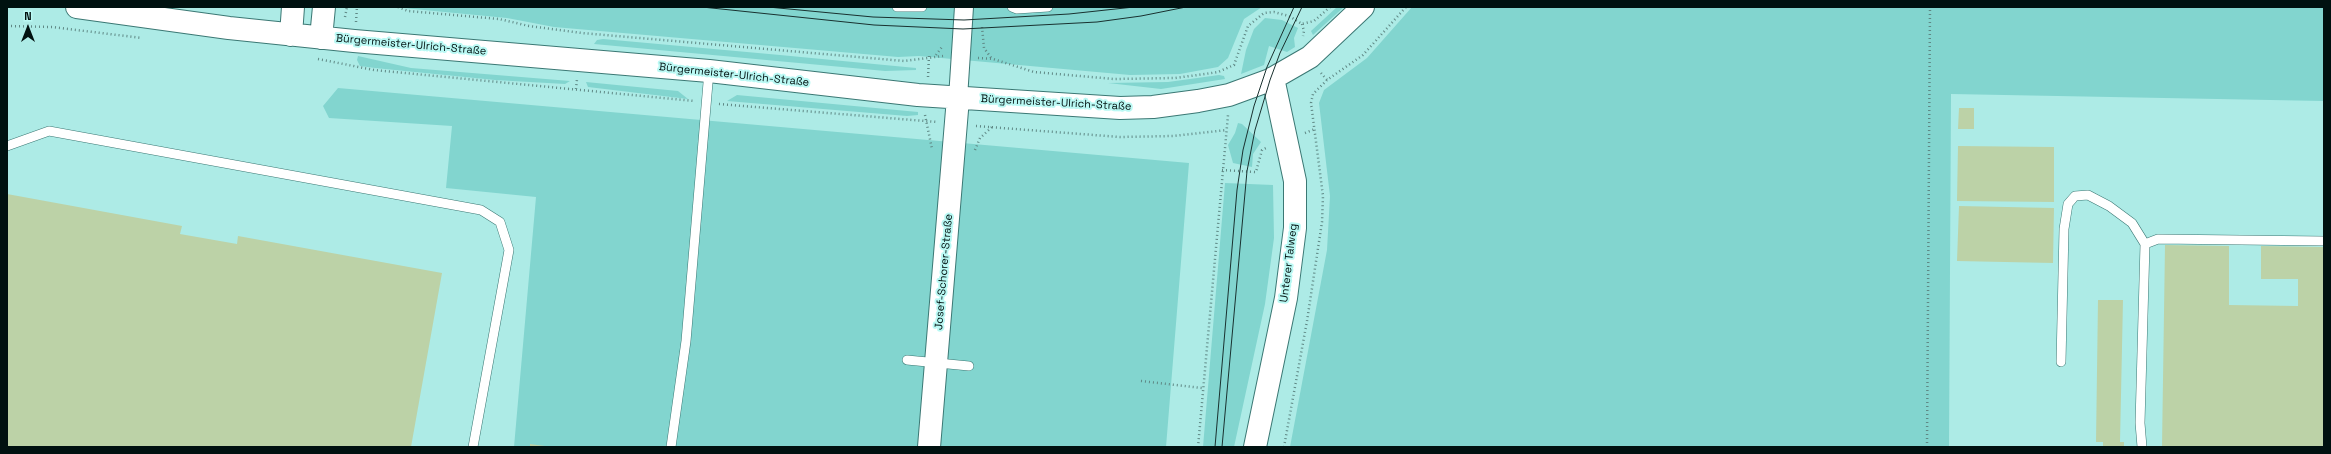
<!DOCTYPE html>
<html>
<head>
<meta charset="utf-8">
<style>
	body { margin:0 }
	#map { position:relative; width:2331px; height:454px; overflow:hidden; background:#adebe6; font-family:"Space Grotesk",sans-serif }
	canvas { display:block }
	.frame { position:absolute; inset:0; border:8px solid #001110; pointer-events:none }
	.north { position:absolute; left:8px; top:8px; width:40px; height:40px; -webkit-text-stroke:3px #baf9f4; paint-order:stroke; rotate:0deg; font-size:11px; font-weight:700; line-height:16px; text-align:center; color:#001110 }
	.north::after { content:''; display:block; margin:auto; width:14px; height:18px; background:#001110; clip-path:polygon(50% 0,100% 100%,50% 72%,0 100%) }
</style>
</head>
<body>
<div id="map">
<canvas width="2331" height="454"></canvas>
<div class="frame"></div>
<div class="north">N</div>
</div>
<script>
const c = document.querySelector('canvas').getContext('2d');
c.lineJoin = 'round';
function paint(path, color) {
  c.fillStyle = color;
  c.fill(path, 'evenodd');
}
function toPath(rows) {
  const path = new Path2D();
  for (const r of rows) {
    path.moveTo(r[0], r[1]);
    for (let i = 2; i < r.length; i += 2) path.lineTo(r[i], r[i + 1]);
  }
  return path;
}
function strokePath(path, color, width, dash) {
  c.strokeStyle = color;
  c.lineWidth = width;
  c.lineCap = dash ? 'butt' : 'round';
  c.setLineDash(dash || []);
  c.stroke(path);
}
function write(font, color, halo, rows, align = 'center') {
  c.font = font + ' "Space Grotesk",sans-serif';
  c.lineWidth = 4;
  c.setLineDash([]);
  c.textBaseline = 'middle';
  c.strokeStyle = halo;
  c.fillStyle = color;
  for (const [text, x, y, turn = 0] of rows) {
    c.save();
    c.translate(x, y);
    c.rotate((+turn || 0) * Math.PI / 180);
    c.textAlign = isNaN(turn) ? turn : align;
    if (halo) c.strokeText(text, 0, 0);
    c.fillText(text, 0, 0);
    c.restore();
  }
}
const green = toPath([
	[393,7,1262,7,1244,19,1228,58,1218,67,1180,74,1130,75,919,56,898,57,554,27,507,18],
	[1337,7,1344,7,1313,35,1311,31],
	[1412,7,2324,7,2324,101,1951,94,1949,447,1290,447,1327,250,1330,196,1319,103,1324,90,1367,58],
	[1265,18,1282,20,1298,28,1294,38,1295,47,1287,52,1269,46,1264,65,1241,74,1246,50,1254,29],
	[603,39,780,55,916,68,916,70,885,71,594,44,597,40],
	[358,56,411,68,570,81,565,84,495,80,375,68,360,66,357,60],
	[1219,75,1224,76,1225,79,1161,89,1108,83,1168,82],
	[586,82,678,91,688,99,588,87],
	[338,88,1189,163,1166,447,514,447,536,197,446,188,452,126,329,118,323,106],
	[737,95,918,112,918,115,907,116,727,101],
	[1238,123,1242,124,1261,142,1253,154,1252,167,1233,163,1228,145,1235,133],
	[1225,183,1273,185,1274,238,1265,304,1234,447,1203,447]
]);
const building = toPath([
	[1959,108,1974,108,1974,129,1958,129],
	[1958,146,2054,147,2054,202,1957,201],
	[7,194,182,226,180,234,237,244,238,236,442,273,411,447,7,447],
	[1959,206,2054,208,2053,263,1957,261],
	[2165,245,2229,246,2229,305,2298,306,2298,279,2261,279,2261,246,2324,247,2324,447,2162,447],
	[2098,300,2123,300,2120,442,2124,442,2124,447,2103,447,2103,442,2096,442],
	[530,444,545,446,545,447,530,447]
]);
const path = toPath([
	[398,7,408,11,499,19,529,26,582,33,904,61,943,56],
	[345,17,347,7],
	[356,22,357,7],
	[1302,24,1304,31,1303,36],
	[7,26,52,27,142,38],
	[982,27,984,48,992,59],
	[936,55,942,47],
	[978,58,993,59,1034,72,1114,79,1175,78,1205,74,1218,72,1234,65,1248,26,1264,13,1274,12,1289,16,1302,24,1314,21,1330,7],
	[318,59,374,70,694,101],
	[1321,73,1327,80],
	[928,77,929,56],
	[576,89,577,79],
	[719,104,937,122],
	[925,115,932,149],
	[976,126,1120,137,1173,136,1227,130],
	[1305,133,1315,129],
	[975,150,980,138,992,127],
	[1222,170,1256,172,1262,150,1268,147],
	[1141,381,1202,388],
	[1198,447,1228,115],
	[1284,447,1307,321,1322,222,1323,196,1311,103,1313,94,1327,80,1363,55,1406,7],
	[1927,447,1930,7]
]);
const lane = toPath([
	[897,7,922,7],
	[1012,7,1017,9,1048,7],
	[7,146,49,131,481,210,500,222,509,250,473,447],
	[2145,244,2158,239,2324,241],
	[907,360,969,366],
	[2061,362,2064,229,2068,204,2075,196,2088,195,2109,206,2132,223,2145,244,2140,423,2142,447],
	[671,447,686,341,709,71]
]);
const street = toPath([
	[958,98,964,7]
]);
const secondary = toPath([
	[77,7,229,28,354,41,709,71,918,95,1120,108,1153,107,1198,101,1229,95,1270,80,1310,57,1363,7],
	[291,35,293,7],
	[321,38,324,7],
	[929,447,958,98],
	[1255,447,1286,298,1295,228,1295,181,1273,78]
]);
const tram = toPath([
	[702,7,874,25,963,29,1097,22,1141,16,1186,7],
	[768,7,873,17,964,20,1069,14,1134,7],
	[1215,447,1237,190,1243,150,1254,106,1267,67,1294,7],
	[1222,447,1247,171,1255,130,1270,80,1280,53,1302,7]
]);
const streetNames = [
	["Bürgermeister-Ulrich-Straße",411,45,5],
	["Bürgermeister-Ulrich-Straße",734,75,6],
	["Bürgermeister-Ulrich-Straße",1056,103,3],
	["Unterer Talweg",1289,263,-83],
	["Josef-Schorer-Straße",944,272,-85]
];
paint(green, '#82d5cf');
paint(building, '#bcd2a7');
strokePath(lane, '#3b7874', 10);
strokePath(street, '#3b7874', 20);
strokePath(secondary, '#3b7874', 24);
strokePath(path, '#5f8885', 2.5, [1, 3]);
strokePath(lane, '#fff', 9);
strokePath(street, '#fff', 18);
strokePath(secondary, '#fff', 22);
strokePath(tram, '#19312f', 1);
write('11px', '#001110', '#baf9f4', streetNames);
</script>
</body>
</html>
